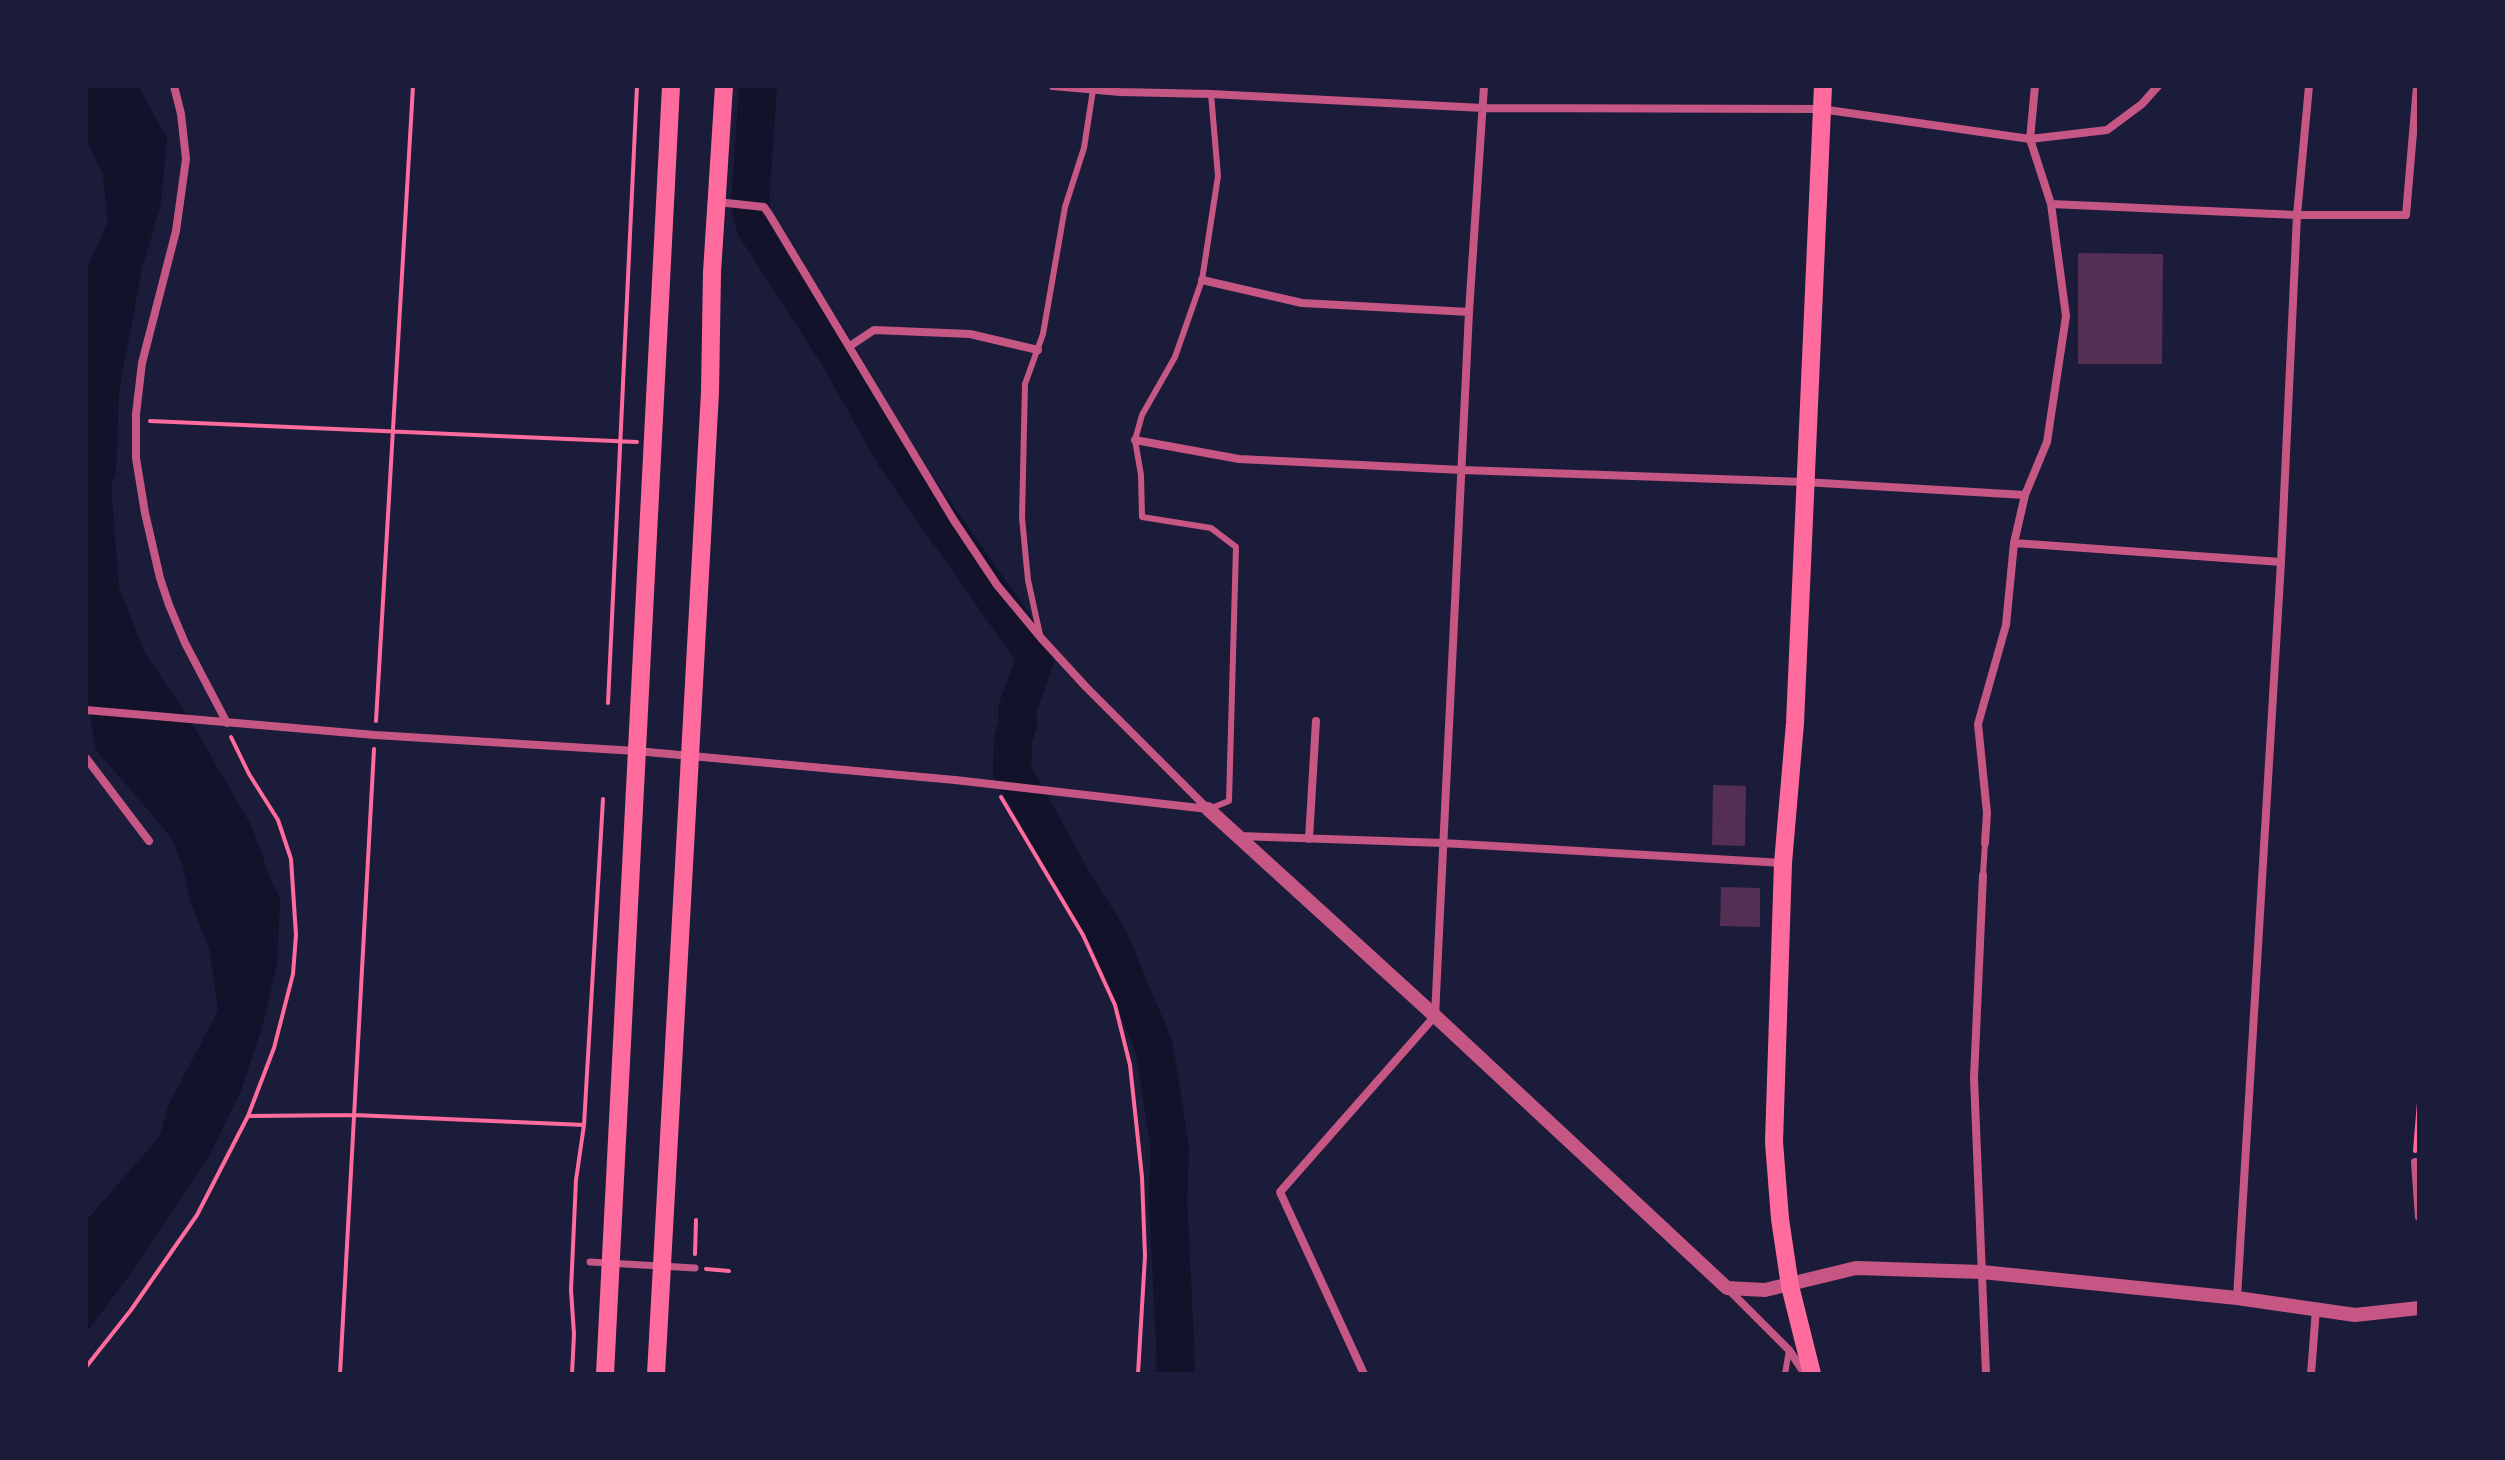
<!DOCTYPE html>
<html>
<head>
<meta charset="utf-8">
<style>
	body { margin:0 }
	#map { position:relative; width:2505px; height:1460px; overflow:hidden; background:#1b1b3a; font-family:"Zilla Slab",serif }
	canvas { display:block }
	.frame { position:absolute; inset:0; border:88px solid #1b1b3a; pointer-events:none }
</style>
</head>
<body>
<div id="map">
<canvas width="2505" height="1460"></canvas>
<div class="frame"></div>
</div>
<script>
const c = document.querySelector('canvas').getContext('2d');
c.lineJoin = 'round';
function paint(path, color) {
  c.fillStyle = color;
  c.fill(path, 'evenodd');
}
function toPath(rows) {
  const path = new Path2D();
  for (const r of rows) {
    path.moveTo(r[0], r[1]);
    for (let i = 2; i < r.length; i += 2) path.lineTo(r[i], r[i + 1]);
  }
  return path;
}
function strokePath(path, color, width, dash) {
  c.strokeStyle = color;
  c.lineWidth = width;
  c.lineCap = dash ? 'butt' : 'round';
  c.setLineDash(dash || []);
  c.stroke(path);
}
const water = toPath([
	[86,86,138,86,167,138,161,203,142,269,119,391,116,474,111,485,119,587,144,652,186,713,252,827,272,883,280,898,277,964,262,1028,241,1091,208,1158,131,1273,86,1333,86,1221,160,1136,168,1106,218,1011,210,952,191,902,182,864,172,839,155,818,96,750,86,694,86,271,108,221,103,175,86,140]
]);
const river = toPath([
	[758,86,750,204,755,226,840,358,895,456,1036,657,1017,710,1018,724,1013,739,1012,770,1071,878,1110,941,1154,1047,1170,1148,1168,1199,1176,1364,1174,1374]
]);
const building = toPath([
	[2078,253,2163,254,2162,364,2078,364],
	[1713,785,1746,786,1745,846,1712,845],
	[1721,887,1760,888,1760,927,1720,926]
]);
const path = toPath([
	[150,421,637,442],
	[608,703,637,86],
	[376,721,413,86],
	[1001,797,1083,935,1115,1005,1130,1065,1142,1177,1145,1256,1138,1374],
	[248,1116,354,1115,584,1125],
	[2415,1151,2419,1102],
	[695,1254,696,1220],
	[706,1269,729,1271],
	[86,1367,131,1310,197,1215,248,1116,274,1048,293,974,296,935,291,859,278,820,249,774,231,737],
	[340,1374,374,749],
	[572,1374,574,1334,571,1290,576,1180,584,1125,603,799]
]);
const service = toPath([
	[1040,635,1028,580,1022,518,1025,384,1043,334,1065,207,1084,148,1093,90],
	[1209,809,1229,801,1236,547,1211,528,1142,517,1141,475,1135,440,1142,415,1175,357,1202,280,1218,176,1211,94],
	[1983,875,1985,843],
	[1785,1374,1789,1350]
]);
const pedestrian = toPath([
	[590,1262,695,1268]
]);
const minor = toPath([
	[174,86,181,114,186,159,176,231,142,363,136,414,136,458,145,513,160,578,169,605,185,643,227,723],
	[1053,86,1120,92,1211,94,1483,108,1821,109,2030,139,2107,130,2142,104,2158,86],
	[2309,86,2297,215,2406,215,2417,86],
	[717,202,764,207,769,214,953,519,997,585,1041,638,1086,687,1208,809],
	[2051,204,2297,215,2281,562,2237,1298],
	[1202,280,1302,303,1469,312],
	[850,346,874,330,970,334,1038,350],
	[1135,440,1239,459,1462,470,1804,482,2025,495],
	[2014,543,2281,562],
	[86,710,375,735,636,751,955,780,1208,809],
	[86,758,149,841],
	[1239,836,1443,843,1783,863],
	[1309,839,1316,721],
	[1985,843,1987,813,1978,724,2006,625,2014,543,2025,495,2047,442,2066,316,2051,204,2030,139,2035,86],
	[1983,875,1974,1078,1986,1374],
	[2415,1162,2419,1217],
	[1728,1289,1789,1350,1805,1374],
	[1364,1374,1280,1192,1435,1016,1469,312,1484,86],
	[2311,1374,2316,1309]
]);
const tertiary = toPath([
	[1208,809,1435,1016,1727,1288,1765,1290,1856,1268,1982,1272,2237,1298,2355,1315,2419,1308]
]);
const primary = toPath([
	[605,1374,671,86],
	[656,1374,710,392,712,272,724,86],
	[1812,1374,1790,1286,1780,1219,1774,1142,1783,863,1795,723,1823,86]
]);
paint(water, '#12122b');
strokePath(river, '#12122b', 38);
paint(building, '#542f53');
strokePath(path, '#ff6b9d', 4);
strokePath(service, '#c65784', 6);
strokePath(pedestrian, '#c65784', 7);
strokePath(minor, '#c65784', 8);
strokePath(tertiary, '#c65784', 14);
strokePath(primary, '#ff6b9d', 18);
</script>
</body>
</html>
